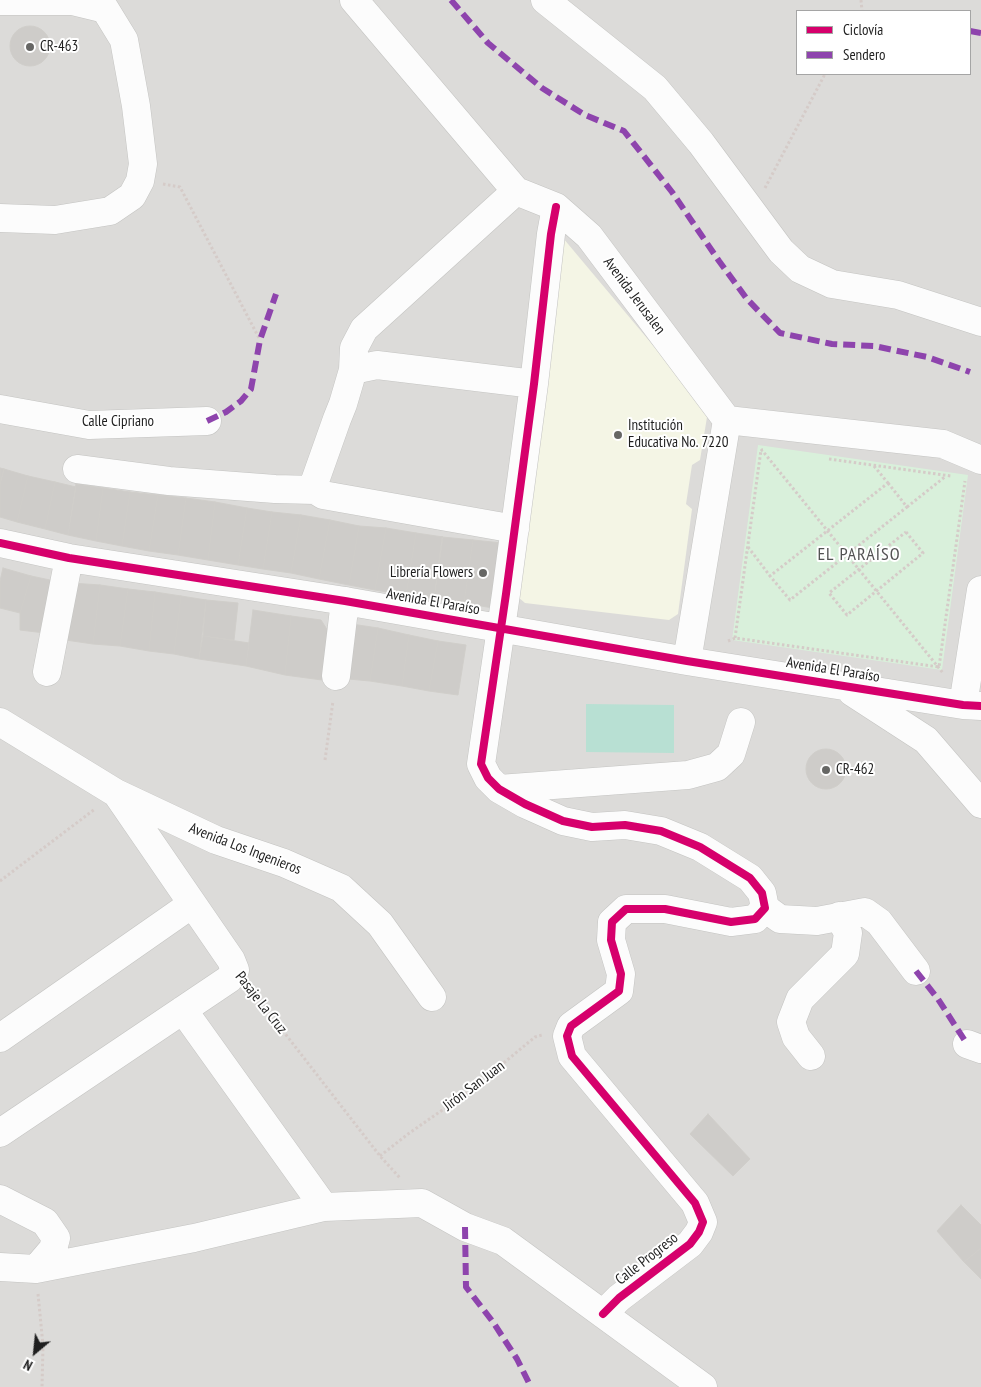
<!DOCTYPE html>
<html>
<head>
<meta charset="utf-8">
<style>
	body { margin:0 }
	#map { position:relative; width:981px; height:1387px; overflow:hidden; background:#edece8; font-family:"PT Sans Narrow",sans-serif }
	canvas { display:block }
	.legend { position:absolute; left:796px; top:10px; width:175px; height:65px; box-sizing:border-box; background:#fff; border:1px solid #a5a5a5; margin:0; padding:6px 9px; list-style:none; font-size:15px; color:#1f1f1f }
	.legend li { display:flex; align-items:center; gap:10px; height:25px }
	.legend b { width:25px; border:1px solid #a5a5a5 }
	.north { position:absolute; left:10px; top:1327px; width:50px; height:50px; -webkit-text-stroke:4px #fff; paint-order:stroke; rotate:208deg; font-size:14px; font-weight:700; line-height:20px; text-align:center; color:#1f1f1f }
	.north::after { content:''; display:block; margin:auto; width:18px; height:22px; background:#1f1f1f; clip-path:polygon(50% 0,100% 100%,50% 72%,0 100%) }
</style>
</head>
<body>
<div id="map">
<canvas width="981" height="1387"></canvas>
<ul class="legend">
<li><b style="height:6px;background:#d6006c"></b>Ciclovía</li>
<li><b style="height:6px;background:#8e44ad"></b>Sendero</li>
</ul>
<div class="north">N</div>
</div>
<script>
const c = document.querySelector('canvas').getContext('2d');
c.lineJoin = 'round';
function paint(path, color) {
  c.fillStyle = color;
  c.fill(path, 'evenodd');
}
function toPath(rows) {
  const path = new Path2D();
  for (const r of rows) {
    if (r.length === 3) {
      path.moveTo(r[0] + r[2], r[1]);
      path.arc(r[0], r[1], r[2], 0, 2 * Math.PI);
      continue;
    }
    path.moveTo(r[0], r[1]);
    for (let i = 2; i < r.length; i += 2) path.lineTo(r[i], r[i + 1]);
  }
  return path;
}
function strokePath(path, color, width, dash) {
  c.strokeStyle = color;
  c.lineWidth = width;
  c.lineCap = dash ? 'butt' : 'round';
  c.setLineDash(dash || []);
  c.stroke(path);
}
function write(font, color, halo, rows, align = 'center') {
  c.font = font + ' "PT Sans Narrow",sans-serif';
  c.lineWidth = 4;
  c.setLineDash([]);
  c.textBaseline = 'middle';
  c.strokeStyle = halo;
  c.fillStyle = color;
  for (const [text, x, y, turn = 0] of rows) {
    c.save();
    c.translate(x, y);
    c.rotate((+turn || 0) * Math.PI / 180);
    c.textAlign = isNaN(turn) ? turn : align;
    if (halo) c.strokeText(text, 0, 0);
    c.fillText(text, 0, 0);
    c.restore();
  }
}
const residential = toPath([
	[0,0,981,0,981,1387,0,1387],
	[797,11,970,11,970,74,797,74]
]);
const education = toPath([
	[558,232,708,411,700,460,692,465,686,504,692,509,678,614,669,620,525,603,511,591]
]);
const park = toPath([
	[758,445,968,475,942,670,732,640]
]);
const pitch = toPath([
	[586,704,674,705,674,753,586,752]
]);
const building = toPath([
	[30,46,20],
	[0,468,4,469,0,484,0,468],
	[4,469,28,476,17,522,0,517,0,484,4,469],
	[28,476,55,482,45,529,17,522,28,476],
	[55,482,76,487,68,535,45,529,55,482],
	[76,484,103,488,96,541,68,535,76,484],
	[103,488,130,492,122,546,96,541,103,488],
	[130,492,158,495,149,551,122,546,130,492],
	[158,495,186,498,178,555,149,551,158,495],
	[186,498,215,502,208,560,178,555,186,498],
	[215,502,247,508,238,565,208,560,215,502],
	[247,508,272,512,263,569,238,565,247,508],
	[272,512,301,515,291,573,263,569,272,512],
	[301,515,330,520,319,579,291,573,301,515],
	[330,520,359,526,349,585,319,579,330,520],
	[359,526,386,528,375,590,349,585,359,526],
	[386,528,416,533,406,595,375,590,386,528],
	[416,533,443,537,434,599,406,595,416,533],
	[442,537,473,540,464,603,434,599,442,537],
	[473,540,502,543,493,608,464,603,473,540],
	[3,568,31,576,20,613,0,608,0,581,3,568],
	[31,576,50,580,54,587,45,633,20,630,20,613,31,576],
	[71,583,100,585,93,644,59,639,71,583],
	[100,585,128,589,120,646,93,644,100,585],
	[128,589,155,592,149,651,120,646,128,589],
	[155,592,181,596,174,654,149,651,155,592],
	[181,596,206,600,199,659,174,654,181,596],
	[206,600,238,603,234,640,203,636,206,600],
	[253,610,291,616,285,675,246,666,253,610],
	[291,616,321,620,328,631,322,680,285,675,291,616],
	[345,623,378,628,370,681,338,678,345,623],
	[378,628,409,635,402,686,370,681,378,628],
	[409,635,438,641,429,691,402,686,409,635],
	[203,636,249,643,246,666,199,659,203,636],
	[438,641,466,645,458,695,429,691,438,641],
	[826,769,20],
	[708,1114,750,1159,733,1176,690,1134,708,1114],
	[961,1205,981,1225,981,1248,964,1262,937,1231,961,1205],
	[981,1248,981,1279,964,1262,981,1248]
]);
const path = toPath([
	[861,0,862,11],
	[163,184,180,187,260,340],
	[765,188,825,74],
	[761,449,943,673],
	[829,459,951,476],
	[874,466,888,483],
	[888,483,907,507,790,600,770,576,888,483],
	[907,507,946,476],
	[906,532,923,553,847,615,829,593,906,532],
	[748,547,770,576],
	[735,638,761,450,763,450],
	[728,641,735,638,939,667,965,481],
	[325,760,333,701],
	[0,881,95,809],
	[252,991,380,1156,400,1178],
	[380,1156,408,1134,471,1090,535,1037,542,1035],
	[38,1294,43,1345,42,1387]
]);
const minor = toPath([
	[354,0,516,191,556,207,589,236,727,420,943,444,981,460],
	[545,0,655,88,701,143,781,251,800,269,832,284,898,295,981,322],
	[0,1,72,1,105,9,124,40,136,106,143,164,140,181,132,196,110,211,55,220,0,218],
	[556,207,551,234,534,384,506,594,481,764,488,778,499,789,525,804,563,821,592,827,625,825,661,831,700,847,750,878,762,893,765,908,755,919,731,922,665,909,626,909,612,922,611,940,621,974,619,991,571,1026,567,1036,572,1056,695,1203,703,1222,699,1232,690,1244,619,1298,603,1314],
	[353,370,377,365,534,384],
	[0,409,89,425,207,421],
	[77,469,169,481,275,489,315,490,323,495,515,529],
	[315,490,315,481,337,419,343,404,353,370,354,348,364,329,516,191],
	[0,543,69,558,345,601,687,661,963,705,981,706],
	[687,661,727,420],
	[47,672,69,558],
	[336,676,345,601],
	[852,692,926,740,981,804],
	[963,705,981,590],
	[0,722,116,793,216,840,284,863,341,888,380,924,432,997],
	[499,789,688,775,717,767,731,754,741,722],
	[765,908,780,919,817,921,865,912,879,922,916,971],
	[183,1010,324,1207],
	[0,1038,192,904],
	[967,1044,981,1049],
	[811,1056,796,1037,791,1022,800,999,845,954,848,933,839,916],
	[0,1133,229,979,235,970,231,960,117,794],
	[0,1199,45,1222,56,1238,53,1249,36,1269],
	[0,1267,36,1269,194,1238,324,1207,422,1203,465,1227,503,1241,703,1387]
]);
const quiet = toPath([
	[451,0,488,43,542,88,585,115,624,131,672,192,719,261,747,299,780,333,832,344,874,346,927,357,970,372],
	[970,31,981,33],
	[207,421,226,412,241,401,251,389,260,340,276,294],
	[916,971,938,999,967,1044],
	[465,1227,466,1287,493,1322,517,1359,531,1387]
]);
const cycleway = toPath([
	[556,207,551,234,534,384,506,594,481,764,488,778,499,789,525,804,563,821,592,827,625,825,661,831,700,847,750,878,762,893,765,908,755,919,731,922,665,909,626,909,612,922,611,940,621,974,619,991,571,1026,567,1036,572,1056,695,1203,703,1222,699,1232,690,1244,619,1298,603,1314],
	[0,543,69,558,345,601,687,661,963,705,981,706]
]);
const markers = [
	[30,47,5,"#676765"],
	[618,435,5,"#676765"],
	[483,573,5,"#676765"],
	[826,770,5,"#676765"]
];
const poiNames = [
	["CR-463",40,47],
	["Institución",628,426],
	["Educativa No. 7220",628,443],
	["Librería Flowers",473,573,"right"],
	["CR-462",836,770]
];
const streetNames = [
	["Avenida Jerusalen",634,296,53],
	["Calle Cipriano",118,422],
	["Avenida El Paraíso",433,602,10],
	["Avenida El Paraíso",833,670,9],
	["Avenida Los Ingenieros",245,849,21],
	["Pasaje La Cruz",261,1003,52],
	["Jirón San Juan",474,1086,-37],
	["Calle Progreso",647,1259,-38]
];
const quarterNames = [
	["EL PARAÍSO",859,555]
];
paint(residential, '#dcdbd9');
paint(education, '#f4f5e5');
paint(park, '#d9f0db');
paint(pitch, '#b8e0d3');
paint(building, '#ceccc9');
strokePath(building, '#d0ceca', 1);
strokePath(minor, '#c4c4c2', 29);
strokePath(path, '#d5cbc8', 3, [2.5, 2.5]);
strokePath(minor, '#fcfcfc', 28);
strokePath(quiet, '#8e44ad', 6, [12, 6]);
strokePath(cycleway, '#d6006c', 8);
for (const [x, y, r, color] of markers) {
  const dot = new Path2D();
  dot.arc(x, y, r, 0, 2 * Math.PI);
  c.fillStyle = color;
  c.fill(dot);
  strokePath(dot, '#fff', 2);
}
write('15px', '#1f1f1f', '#fff', poiNames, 'left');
write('15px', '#1f1f1f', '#fff', streetNames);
c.letterSpacing = '1px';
write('18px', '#525252', '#fff', quarterNames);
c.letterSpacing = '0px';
</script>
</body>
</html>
